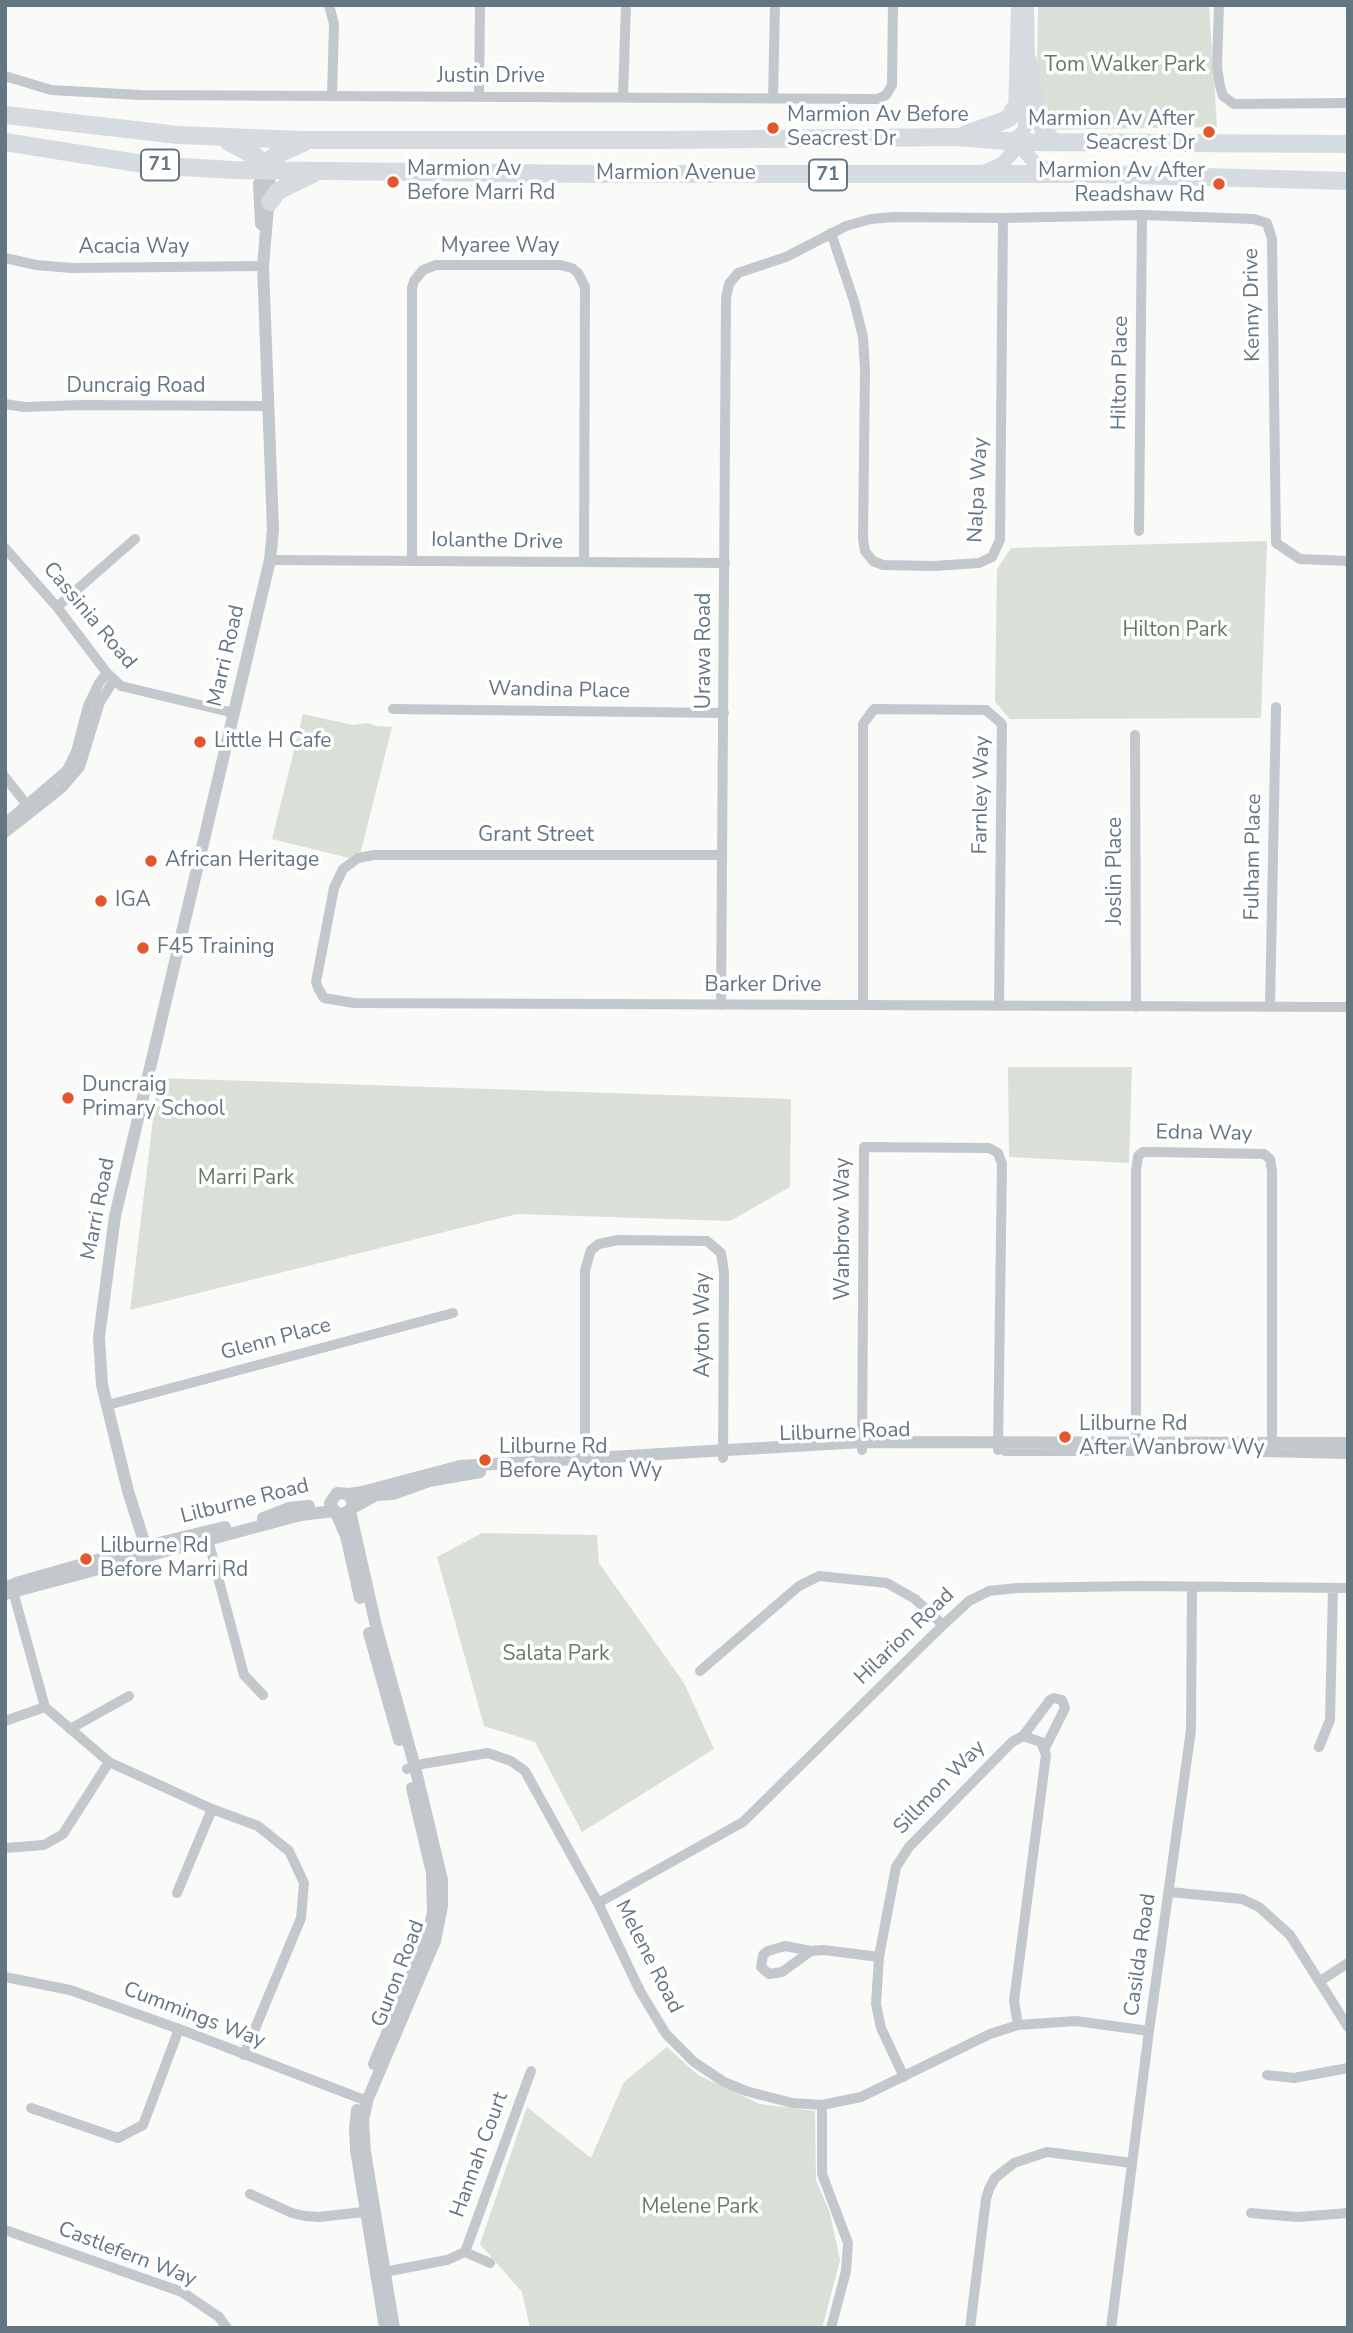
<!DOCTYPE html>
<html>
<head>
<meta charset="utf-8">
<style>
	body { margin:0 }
	#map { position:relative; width:1353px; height:2333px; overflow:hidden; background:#fafaf8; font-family:"Nunito Sans",sans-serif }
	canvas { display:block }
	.frame { position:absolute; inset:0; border:7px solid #657683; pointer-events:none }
</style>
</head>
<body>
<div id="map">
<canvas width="1353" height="2333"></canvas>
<div class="frame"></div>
</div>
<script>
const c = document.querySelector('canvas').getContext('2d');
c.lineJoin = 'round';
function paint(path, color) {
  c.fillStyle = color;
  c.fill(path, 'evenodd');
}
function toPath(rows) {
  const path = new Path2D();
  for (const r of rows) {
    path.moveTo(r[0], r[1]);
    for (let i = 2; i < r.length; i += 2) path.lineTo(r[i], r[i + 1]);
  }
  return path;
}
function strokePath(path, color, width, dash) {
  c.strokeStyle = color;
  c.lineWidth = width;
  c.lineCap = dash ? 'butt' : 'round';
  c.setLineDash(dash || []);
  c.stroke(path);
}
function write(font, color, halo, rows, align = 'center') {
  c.font = font + ' "Nunito Sans",sans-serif';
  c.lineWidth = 7;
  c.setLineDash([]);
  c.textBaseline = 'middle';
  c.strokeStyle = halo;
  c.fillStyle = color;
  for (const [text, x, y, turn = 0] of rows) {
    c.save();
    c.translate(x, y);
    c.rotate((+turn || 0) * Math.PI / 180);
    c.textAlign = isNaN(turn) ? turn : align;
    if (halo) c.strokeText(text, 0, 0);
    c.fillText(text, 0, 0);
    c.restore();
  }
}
const green = toPath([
	[1038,5,1209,5,1217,127,1036,130],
	[1267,541,1261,718,1010,719,995,702,997,569,1011,548],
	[303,714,353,725,367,723,377,726,392,727,361,851,349,858,272,839],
	[1008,1067,1132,1067,1129,1163,1009,1157],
	[158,1078,791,1099,790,1187,730,1221,517,1214,130,1310],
	[482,1533,597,1535,599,1563,684,1683,714,1749,582,1832,535,1742,484,1726,437,1557],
	[667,2047,698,2075,760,2104,815,2111,816,2180,830,2213,840,2260,823,2325,821,2328,530,2328,522,2292,480,2244,527,2107,591,2158,624,2082]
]);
const minor = toPath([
	[329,5,334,24,332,96],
	[1219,5,1217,67,1220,86,1223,96,1234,104,1348,103],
	[5,76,51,90,140,95,878,99,886,95,892,85,893,5],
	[479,96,480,5],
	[623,97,626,5],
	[773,98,775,5],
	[831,233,854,301,863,337,865,369,863,539,865,551,873,561,883,565,934,566,979,563,992,557,1000,540,1003,218],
	[5,258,36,265,72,268,263,266],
	[5,404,24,407,82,405,267,406],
	[1139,531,1142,215],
	[5,548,57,607,107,673,121,686,234,713],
	[270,560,725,563],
	[412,560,412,288,414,281,423,270,436,265,560,265,572,268,578,273,585,287,584,562],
	[57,607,135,539],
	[393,709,724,713],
	[1135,735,1136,1007],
	[5,777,27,805,30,812],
	[5,823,67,770,76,752,88,706,99,683,107,673],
	[5,833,62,788,80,767,100,702,114,680],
	[722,855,374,855,358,858,343,869,334,888,316,982,318,988,324,998,354,1003,1348,1007],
	[721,1005,726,298,729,284,738,273,786,257,846,226,871,219,894,217,1003,218,1142,215,1254,219,1267,223,1272,239,1276,543,1300,559,1348,561],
	[863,1005,863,724,874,709,986,710,1002,724,999,1006],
	[1270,1007,1276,707],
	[108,1405,453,1313],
	[862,1450,864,1147,989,1148,998,1153,1002,1164,998,1450],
	[1136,1450,1136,1171,1138,1156,1143,1152,1154,1152,1264,1154,1270,1159,1272,1171,1272,1448],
	[585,1466,585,1270,591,1250,599,1244,618,1240,707,1241,721,1253,724,1272,723,1458],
	[206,1532,244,1675,263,1695],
	[11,1584,45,1707,109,1762,212,1809,258,1826,289,1851,304,1883,301,1918,244,2055],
	[700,1671,799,1586,819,1576,887,1583,915,1599,943,1625],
	[5,1721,45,1707],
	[70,1729,129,1696],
	[1023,1736,1050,1700,1054,1698,1062,1700,1065,1708,1045,1748],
	[1319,1747,1330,1720,1333,1588],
	[407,1769,422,1764,488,1753,511,1761,525,1771,598,1903,640,1991,666,2034,694,2062,724,2082,746,2091,792,2103,822,2105,861,2097,990,2034,1018,2025,1076,2021,1149,2031],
	[5,1848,44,1845,63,1834,109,1762],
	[1170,1892,1242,1899,1259,1907,1290,1935,1348,2027],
	[177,1893,212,1809],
	[598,1903,743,1822,943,1625,969,1601,989,1591,1017,1588,1139,1586,1348,1588],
	[811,1951,782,1972,769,1974,761,1967,763,1955,768,1951,785,1946,811,1951,824,1950,879,1957],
	[5,1977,70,1990,179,2029,367,2101],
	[1320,1981,1348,1963],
	[1267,2075,1294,2078,1348,2068],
	[904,2077,881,2028,876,2004,879,1957,896,1867,909,1847,1012,1742,1023,1736,1041,1742,1046,1755,1014,2001,1018,2025],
	[822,2105,822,2174,848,2243,846,2271,831,2328],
	[31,2108,118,2138,143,2125,179,2029],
	[250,2194,292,2213,305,2216,319,2217,372,2211],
	[1251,2213,1298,2217,1348,2213],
	[5,2230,182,2292,219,2317,227,2328],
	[465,2252,490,2263],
	[379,2273,447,2260,465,2252,531,2071],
	[970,2328,986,2199,989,2189,995,2178,1014,2163,1047,2152,1132,2163],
	[1111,2328,1149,2031,1191,1730,1192,1587]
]);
const tertiary = toPath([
	[261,224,259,184,266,171],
	[1005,1450,1137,1450],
	[1261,1451,1348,1453],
	[349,1494,353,1503,351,1509,343,1514,336,1513,330,1503,337,1493,349,1494,362,1492,460,1466,862,1442,1348,1443],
	[351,1509,376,1495,393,1494,429,1481,480,1472],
	[350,1511,376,1626,415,1767,442,1880,442,1906,435,1941,367,2101,363,2121,365,2152,394,2328],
	[336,1513,346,1536,360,1598],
	[263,1518,289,1508,309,1506],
	[149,1557,128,1491,102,1385,99,1337,115,1216,270,560,273,530,263,266,270,184,266,171],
	[16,1583,146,1546,225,1527],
	[5,1594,301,1515,333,1511],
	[369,1633,399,1740],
	[374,2064,425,1944,433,1913,432,1873,412,1788],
	[357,2110,355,2129,356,2150,385,2328]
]);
const secondary = toPath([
	[1015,116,1018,5],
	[1018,136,1026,153,1034,162,1056,174],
	[981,173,1002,164,1013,152,1025,127,1028,60,1027,5]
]);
const trunk = toPath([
	[1028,60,1037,115,1044,130,1053,142],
	[5,115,178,135,302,140,665,140,956,137,1019,142,1348,144],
	[966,134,1000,122,1009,118,1015,108],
	[5,142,149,165,233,170,595,174,1098,174,1348,181],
	[229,142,255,156,261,161,266,171],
	[266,171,270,160,276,155,303,143],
	[270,202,278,191,313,174]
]);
const markers = [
	[773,128,7,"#e4572e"],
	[1209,132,7,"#e4572e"],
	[393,182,7,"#e4572e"],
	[1219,184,7,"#e4572e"],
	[200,742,7,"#e4572e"],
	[151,861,7,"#e4572e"],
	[101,901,7,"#e4572e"],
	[143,948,7,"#e4572e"],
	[68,1098,7,"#e4572e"],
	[1065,1437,7,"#e4572e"],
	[485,1460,7,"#e4572e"],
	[86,1559,7,"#e4572e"]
];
const shields = [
	[160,165,38],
	[828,175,38]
];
const shieldNames = [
	["71",160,165],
	["71",828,175]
];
const parkNames = [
	["Tom Walker Park",1125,66],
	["Hilton Park",1175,631],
	["Marri Park",246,1179],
	["Salata Park",556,1655],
	["Melene Park",700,2208]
];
const streetNames = [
	["Justin Drive",491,77],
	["Marmion Avenue",676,174],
	["Myaree Way",500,247],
	["Acacia Way",134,248],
	["Kenny Drive",1253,305,-91],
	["Hilton Place",1121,373,-89],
	["Duncraig Road",136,387],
	["Nalpa Way",979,490,-87],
	["Iolanthe Drive",497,542,1],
	["Cassinia Road",89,616,50],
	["Urawa Road",705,651,-90],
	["Marri Road",227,656,-77],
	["Wandina Place",559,691,1],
	["Farnley Way",982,795,-89],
	["Grant Street",536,836],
	["Fulham Place",1254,857,-89],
	["Joslin Place",1116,871,-90],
	["Barker Drive",763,986],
	["Edna Way",1204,1134,1],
	["Marri Road",99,1209,-79],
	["Wanbrow Way",844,1229,-90],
	["Ayton Way",704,1325,-90],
	["Glenn Place",276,1340,-15],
	["Lilburne Road",845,1433,-2],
	["Lilburne Road",245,1502,-14],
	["Hilarion Road",905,1637,-44],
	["Sillmon Way",940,1788,-46],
	["Casilda Road",1141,1955,-82],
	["Melene Road",648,1957,63],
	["Guron Road",399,1974,-69],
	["Cummings Way",194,2016,21],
	["Hannah Court",480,2155,-70],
	["Castlefern Way",127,2255,21]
];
const poiNames = [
	["Marmion Av Before",787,116],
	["Seacrest Dr",787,140],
	["Marmion Av After",1195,120,"right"],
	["Seacrest Dr",1195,144,"right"],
	["Marmion Av",407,170],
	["Before Marri Rd",407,194],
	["Marmion Av After",1205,172,"right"],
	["Readshaw Rd",1205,196,"right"],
	["Little H Cafe",214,742],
	["African Heritage",165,861],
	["IGA",115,901],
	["F45 Training",157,948],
	["Duncraig",82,1086],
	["Primary School",82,1110],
	["Lilburne Rd",1079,1425],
	["After Wanbrow Wy",1079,1449],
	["Lilburne Rd",499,1448],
	["Before Ayton Wy",499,1472],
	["Lilburne Rd",100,1547],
	["Before Marri Rd",100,1571]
];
paint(green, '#dadfd7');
strokePath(minor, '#c3c8cc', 10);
strokePath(tertiary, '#c3c8cc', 12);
strokePath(secondary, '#d6dbdf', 14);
strokePath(trunk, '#d6dbdf', 18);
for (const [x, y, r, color] of markers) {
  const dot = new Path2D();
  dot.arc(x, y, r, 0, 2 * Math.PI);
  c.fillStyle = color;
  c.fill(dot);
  strokePath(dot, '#fff', 2.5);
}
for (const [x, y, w] of shields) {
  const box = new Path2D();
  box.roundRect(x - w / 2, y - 15.5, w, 31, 5);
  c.fillStyle = '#fff';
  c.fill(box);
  strokePath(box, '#657683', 2);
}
write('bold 19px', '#657683', null, shieldNames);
write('21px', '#687a64', '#fff', parkNames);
write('21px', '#657683', '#fff', streetNames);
write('21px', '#657683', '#fff', poiNames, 'left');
</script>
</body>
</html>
